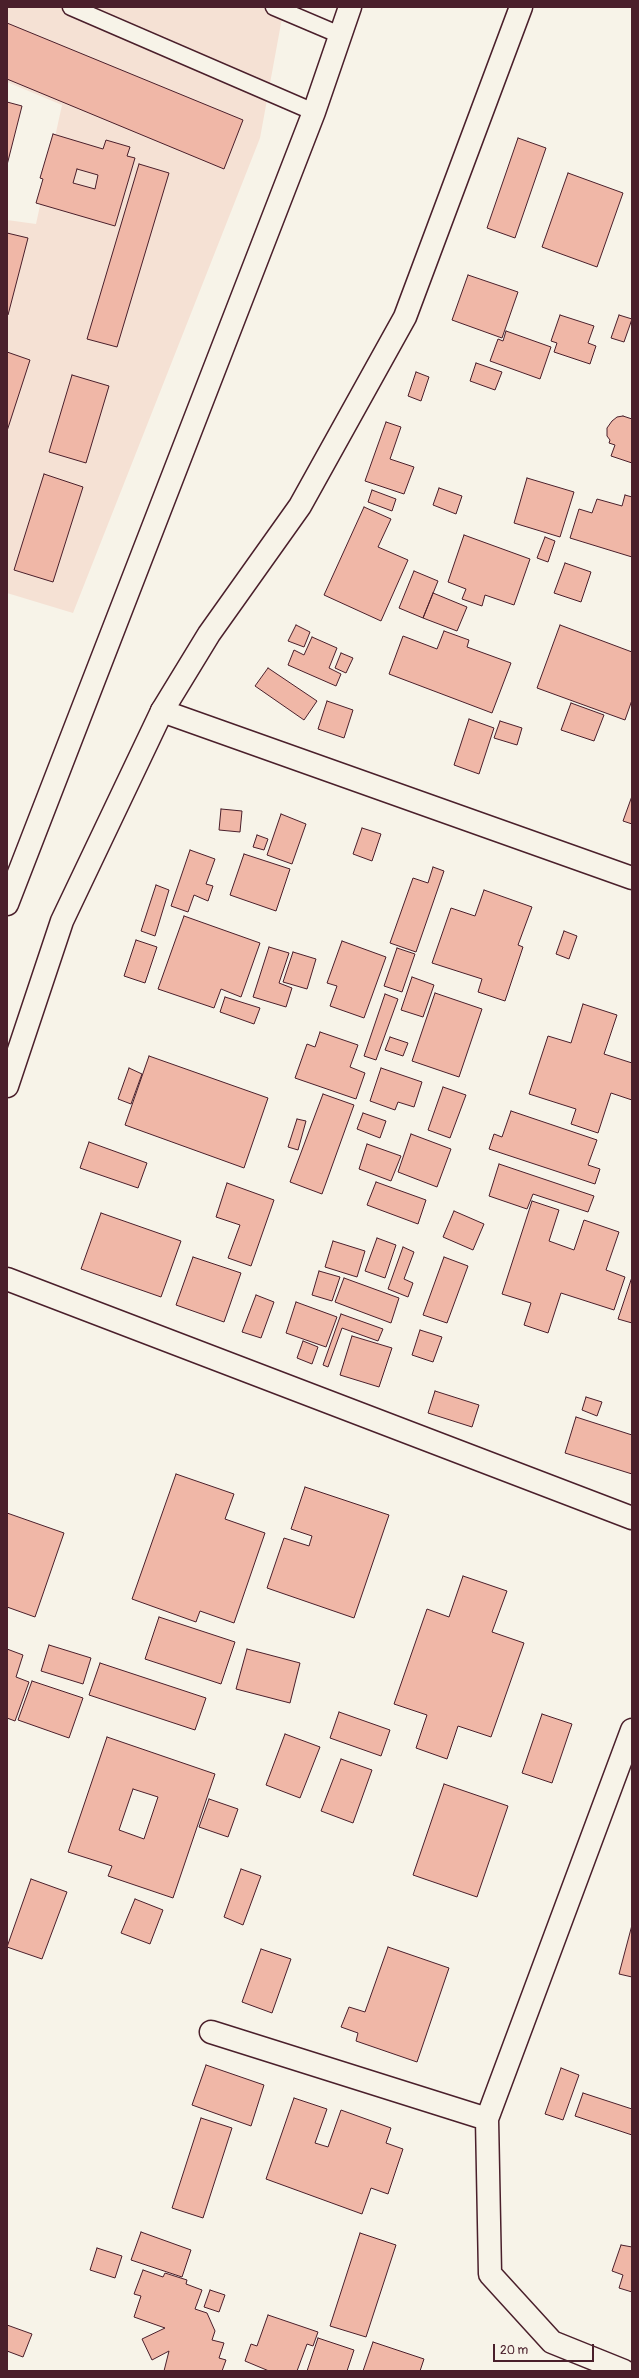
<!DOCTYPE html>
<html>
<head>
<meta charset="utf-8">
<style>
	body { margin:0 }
	#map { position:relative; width:639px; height:2378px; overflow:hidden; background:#f7f3e8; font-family:Pangolin,sans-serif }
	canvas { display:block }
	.frame { position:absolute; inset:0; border:8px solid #4a1f2b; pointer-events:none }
	.scale { position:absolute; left:493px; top:2344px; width:101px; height:18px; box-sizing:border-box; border:2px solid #4a1f2b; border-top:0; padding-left:5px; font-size:12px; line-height:14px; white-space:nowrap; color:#4a1f2b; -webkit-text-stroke:3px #f7f3e8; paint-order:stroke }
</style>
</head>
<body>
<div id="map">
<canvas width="639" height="2378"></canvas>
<div class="frame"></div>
<div class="scale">20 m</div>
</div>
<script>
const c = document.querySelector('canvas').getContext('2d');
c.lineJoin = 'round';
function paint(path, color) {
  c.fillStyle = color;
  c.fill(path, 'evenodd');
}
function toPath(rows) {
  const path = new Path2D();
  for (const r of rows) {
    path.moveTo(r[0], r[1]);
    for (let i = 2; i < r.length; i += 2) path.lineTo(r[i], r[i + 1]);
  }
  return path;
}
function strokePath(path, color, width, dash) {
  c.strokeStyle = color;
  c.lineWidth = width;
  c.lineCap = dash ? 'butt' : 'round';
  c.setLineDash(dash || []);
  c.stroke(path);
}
const built = toPath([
	[7,7,284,7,260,138,73,613,7,593,7,220,36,224,62,105,7,82]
]);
const building = toPath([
	[7,23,243,120,224,169,7,79,7,23],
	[7,102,22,106,7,165,7,102],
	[53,134,103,149,106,140,130,147,127,156,135,158,115,226,36,203,43,179,40,178,53,134],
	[77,169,98,175,95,189,73,183,77,169],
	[518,138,546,148,515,238,487,228,518,138],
	[139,164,169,173,117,347,87,339,139,164],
	[568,173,623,193,597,267,542,247,568,173],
	[7,233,28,238,8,315,7,315,7,233],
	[468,275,518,292,502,338,452,320,468,275],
	[560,315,594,326,588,343,596,346,590,364,554,352,557,343,551,341,560,315],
	[619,315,632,319,624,342,611,338,619,315],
	[506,331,551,347,540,379,490,361,498,339,503,341,506,331],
	[7,352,30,360,7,431,7,352],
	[476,363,502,372,495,390,470,381,476,363],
	[416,372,429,377,421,401,408,396,416,372],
	[72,375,109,386,86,463,49,452,72,375],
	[623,416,632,419,632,463,611,456,615,445,609,443,610,440,607,436,607,428,612,421,617,417,623,416],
	[386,422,401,427,390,459,414,467,404,494,365,481,386,422],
	[44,474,83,487,53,582,14,570,44,474],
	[527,478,574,492,560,537,514,523,527,478],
	[439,488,462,496,456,514,433,505,439,488],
	[372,490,396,499,392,511,368,502,372,490],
	[625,495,632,497,632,557,570,538,579,509,592,513,597,499,622,506,625,495],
	[364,507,391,519,378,547,408,560,381,621,324,595,364,507],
	[464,535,530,559,514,605,485,595,482,606,462,599,466,589,448,582,464,535],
	[545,537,555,541,548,562,537,558,545,537],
	[565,563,591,572,581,602,554,593,565,563],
	[414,571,438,581,423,618,399,608,414,571],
	[433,593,467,607,457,631,423,618,433,593],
	[296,625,310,632,304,647,288,641,296,625],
	[560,625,632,652,632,700,625,720,537,688,560,625],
	[444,631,469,640,467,647,511,663,492,713,389,674,403,636,437,649,444,631],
	[312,637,337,648,329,668,341,674,336,686,288,665,294,650,304,655,312,637],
	[341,653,353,658,346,673,335,668,341,653],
	[268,668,317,701,304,720,255,686,268,668],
	[327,701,353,710,344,738,318,729,327,701],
	[571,703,604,715,594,741,561,730,571,703],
	[469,719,494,728,479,774,454,765,469,719],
	[500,721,522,728,517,745,494,738,500,721],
	[632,796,632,824,623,821,632,796],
	[221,809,242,811,240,832,219,830,221,809],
	[281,814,306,824,292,864,267,855,281,814],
	[362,828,381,834,372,861,353,854,362,828],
	[257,835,268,839,264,850,253,847,257,835],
	[190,850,215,859,206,884,213,886,208,901,194,895,188,912,171,906,190,850],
	[244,854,290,869,276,911,230,895,244,854],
	[433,867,444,871,416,952,390,943,413,878,428,883,433,867],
	[156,885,169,890,155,936,141,931,156,885],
	[484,890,532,907,518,945,523,947,505,1001,478,992,482,979,432,963,451,908,475,916,484,890],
	[184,916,260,943,241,997,221,989,214,1008,158,989,184,916],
	[564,931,577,936,569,959,556,954,564,931],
	[136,940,157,947,145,983,124,976,136,940],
	[342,941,386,957,364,1018,330,1006,337,986,327,983,342,941],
	[269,947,289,953,279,983,292,988,286,1007,253,997,269,947],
	[397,948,415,954,402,992,384,986,397,948],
	[293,952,316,959,307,989,283,982,293,952],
	[412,977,434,985,423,1017,401,1010,412,977],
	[435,993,482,1009,459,1077,412,1061,435,993],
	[385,994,398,999,376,1060,364,1056,385,994],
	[225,997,260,1008,254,1024,220,1012,225,997],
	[583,1004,617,1015,604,1054,632,1063,632,1100,611,1093,598,1133,571,1124,576,1109,529,1094,548,1036,571,1043,583,1004],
	[320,1032,358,1045,350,1067,365,1073,356,1099,295,1078,307,1044,315,1047,320,1032],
	[390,1037,408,1043,403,1056,385,1050,390,1037],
	[149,1056,268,1098,244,1168,125,1125,149,1056],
	[129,1068,142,1074,131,1104,118,1099,129,1068],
	[381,1068,422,1082,414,1107,398,1102,395,1110,370,1101,381,1068],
	[443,1087,466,1095,450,1138,428,1130,443,1087],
	[323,1094,354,1105,322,1194,290,1182,323,1094],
	[511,1111,597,1140,588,1165,600,1169,595,1184,489,1149,494,1134,502,1137,511,1111],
	[363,1113,386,1121,380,1138,357,1129,363,1113],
	[297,1119,306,1121,298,1150,288,1147,297,1119],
	[411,1134,451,1149,437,1187,398,1172,411,1134],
	[89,1142,147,1163,138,1188,80,1168,89,1142],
	[367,1144,401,1156,391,1181,359,1169,367,1144],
	[499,1164,594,1196,588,1212,533,1194,527,1209,489,1196,499,1164],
	[376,1182,426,1200,418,1224,367,1205,376,1182],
	[227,1183,274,1200,251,1266,228,1258,240,1225,216,1217,227,1183],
	[532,1201,559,1210,549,1241,574,1250,584,1220,619,1232,606,1270,625,1277,614,1310,561,1293,548,1333,524,1325,531,1303,502,1294,532,1201],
	[454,1211,484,1224,473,1250,443,1237,454,1211],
	[101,1213,181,1241,161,1297,81,1269,101,1213],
	[377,1238,396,1245,385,1278,365,1271,377,1238],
	[333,1241,365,1251,357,1277,325,1267,333,1241],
	[403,1247,414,1252,404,1279,413,1283,408,1297,388,1289,403,1247],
	[193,1257,241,1273,224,1322,176,1305,193,1257],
	[444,1257,468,1266,447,1323,423,1315,444,1257],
	[319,1271,340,1277,332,1301,312,1295,319,1271],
	[632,1277,632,1323,618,1319,632,1277],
	[344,1278,399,1298,391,1323,335,1302,344,1278],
	[256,1295,274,1302,261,1338,242,1332,256,1295],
	[296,1302,337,1317,326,1347,286,1333,296,1302],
	[341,1314,383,1329,378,1341,342,1328,328,1367,323,1365,341,1314],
	[420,1330,442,1337,433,1362,412,1355,420,1330],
	[352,1336,392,1348,379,1387,340,1375,352,1336],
	[303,1341,318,1347,312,1364,297,1358,303,1341],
	[435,1391,479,1405,472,1427,428,1413,435,1391],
	[586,1397,602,1402,597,1416,582,1410,586,1397],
	[576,1417,632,1435,632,1474,565,1453,576,1417],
	[176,1474,234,1494,225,1519,265,1533,234,1623,200,1611,196,1622,132,1599,176,1474],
	[305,1487,389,1515,354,1618,267,1588,284,1538,309,1546,312,1536,291,1529,305,1487],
	[7,1513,64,1533,35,1617,7,1607,7,1513],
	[463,1576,507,1591,492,1632,524,1643,491,1737,458,1726,447,1759,416,1748,427,1715,394,1704,427,1609,449,1617,463,1576],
	[159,1617,235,1642,221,1684,145,1659,159,1617],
	[49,1645,91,1658,83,1684,41,1671,49,1645],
	[7,1649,23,1655,16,1677,29,1682,15,1721,7,1718,7,1649],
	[247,1649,300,1663,290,1703,236,1689,247,1649],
	[100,1663,206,1698,195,1730,89,1695,100,1663],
	[32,1681,83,1698,69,1738,18,1720,32,1681],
	[339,1712,390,1730,381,1756,330,1738,339,1712],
	[542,1714,572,1724,552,1783,522,1773,542,1714],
	[285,1734,320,1747,300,1798,266,1785,285,1734],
	[107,1737,215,1774,173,1898,108,1876,112,1866,68,1852,107,1737],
	[133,1789,158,1797,144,1839,119,1830,133,1789],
	[341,1759,372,1770,353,1823,321,1811,341,1759],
	[444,1784,508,1806,477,1897,413,1875,444,1784],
	[209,1799,238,1809,228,1837,199,1827,209,1799],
	[241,1869,261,1876,243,1925,224,1917,241,1869],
	[31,1879,67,1892,42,1959,7,1947,31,1879],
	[135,1899,163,1910,150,1944,121,1933,135,1899],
	[632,1925,632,1977,619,1974,632,1925],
	[388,1947,449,1968,417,2062,356,2041,358,2033,341,2027,349,2007,365,2012,388,1947],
	[261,1949,291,1959,272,2013,242,2002,261,1949],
	[206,2065,264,2085,251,2126,192,2105,206,2065],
	[561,2068,579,2075,563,2120,545,2114,561,2068],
	[583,2093,632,2109,632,2135,575,2116,583,2093],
	[294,2098,327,2109,315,2143,328,2147,341,2110,391,2128,386,2143,403,2149,388,2194,371,2188,362,2214,266,2179,294,2098],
	[201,2118,232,2128,203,2218,172,2208,201,2118],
	[141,2232,191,2250,182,2277,131,2260,141,2232],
	[360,2233,396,2245,366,2337,330,2326,360,2233],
	[621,2245,632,2247,632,2292,619,2288,623,2275,612,2271,621,2245],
	[97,2248,122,2256,115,2278,90,2270,97,2248],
	[143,2270,163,2277,165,2273,187,2280,186,2284,202,2290,195,2309,207,2313,215,2331,212,2340,224,2343,219,2358,226,2360,222,2371,164,2371,169,2351,152,2360,142,2339,165,2328,134,2317,141,2296,134,2294,143,2270],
	[210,2290,225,2295,219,2312,204,2307,210,2290],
	[268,2315,318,2332,313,2346,307,2344,297,2371,269,2371,245,2361,251,2344,257,2346,268,2315],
	[7,2325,32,2334,23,2357,7,2351,7,2325],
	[318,2338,354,2350,347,2371,307,2371,318,2338],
	[373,2342,424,2359,420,2371,363,2371,373,2342]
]);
const service = toPath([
	[71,7,314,112],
	[274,7,340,35]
]);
const minor = toPath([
	[162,711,632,878],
	[7,1279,632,1518],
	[211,2032,487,2119],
	[624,2371,552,2342,490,2274,487,2119,632,1730]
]);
const secondary = toPath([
	[7,904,314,112,350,7],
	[7,1086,62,921,162,711,209,634,300,506,405,317,521,7]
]);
paint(built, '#f5e1d4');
paint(building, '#f0b7a7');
strokePath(building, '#4a1f2b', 1);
strokePath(service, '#4a1f2b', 19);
strokePath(minor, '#4a1f2b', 25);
strokePath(secondary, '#4a1f2b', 25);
strokePath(service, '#f7f3e8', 16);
strokePath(minor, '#f7f3e8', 22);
strokePath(secondary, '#f7f3e8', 22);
</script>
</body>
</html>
